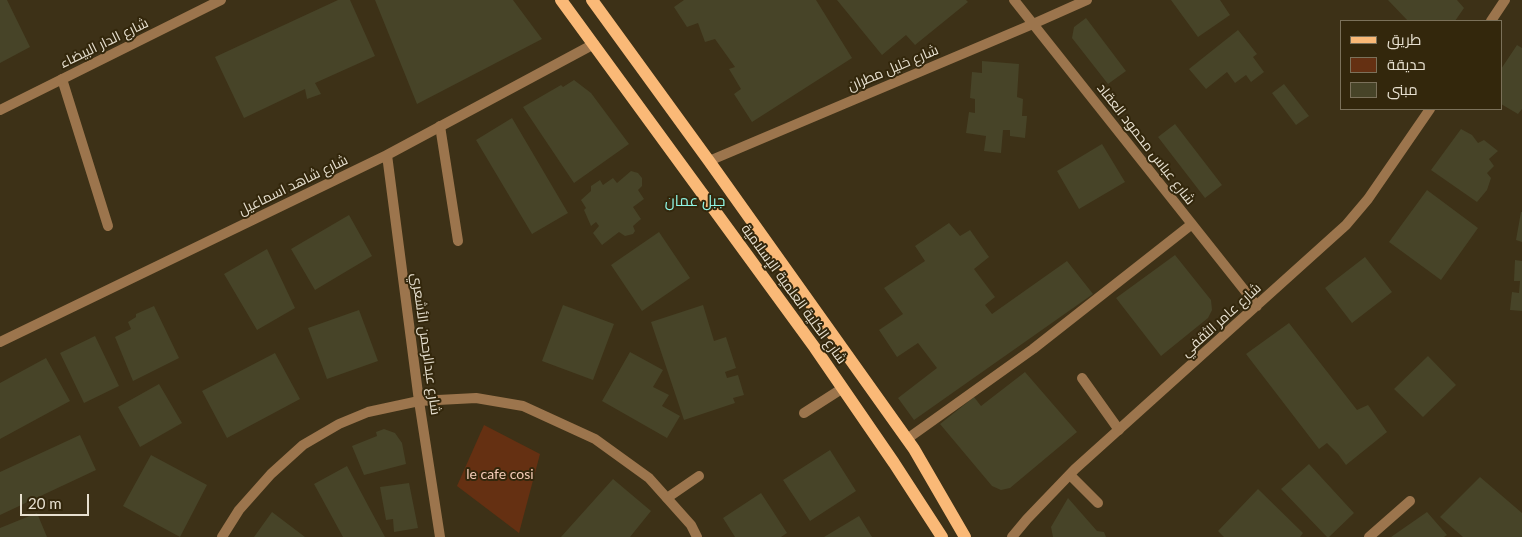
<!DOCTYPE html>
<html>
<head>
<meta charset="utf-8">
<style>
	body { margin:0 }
	#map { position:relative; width:1522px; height:537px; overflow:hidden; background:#3d3117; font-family:Lato,Cairo,sans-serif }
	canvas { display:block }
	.legend { position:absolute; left:1340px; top:20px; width:162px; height:90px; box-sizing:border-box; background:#33270c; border:1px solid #7b715a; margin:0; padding:6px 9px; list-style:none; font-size:15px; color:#e7e0d0 }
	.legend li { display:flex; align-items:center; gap:10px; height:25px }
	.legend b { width:25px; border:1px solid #7b715a }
	.scale { position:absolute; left:20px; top:494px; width:69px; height:22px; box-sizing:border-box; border:2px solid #e7e0d0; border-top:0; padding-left:6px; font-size:15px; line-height:18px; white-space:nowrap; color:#e7e0d0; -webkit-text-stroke:4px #33270c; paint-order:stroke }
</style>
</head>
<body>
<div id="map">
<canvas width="1522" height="537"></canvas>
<ul class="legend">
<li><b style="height:6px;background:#fab977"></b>طريق</li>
<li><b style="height:14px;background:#653012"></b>حديقة</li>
<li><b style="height:14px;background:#474428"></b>مبنى</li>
</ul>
<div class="scale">20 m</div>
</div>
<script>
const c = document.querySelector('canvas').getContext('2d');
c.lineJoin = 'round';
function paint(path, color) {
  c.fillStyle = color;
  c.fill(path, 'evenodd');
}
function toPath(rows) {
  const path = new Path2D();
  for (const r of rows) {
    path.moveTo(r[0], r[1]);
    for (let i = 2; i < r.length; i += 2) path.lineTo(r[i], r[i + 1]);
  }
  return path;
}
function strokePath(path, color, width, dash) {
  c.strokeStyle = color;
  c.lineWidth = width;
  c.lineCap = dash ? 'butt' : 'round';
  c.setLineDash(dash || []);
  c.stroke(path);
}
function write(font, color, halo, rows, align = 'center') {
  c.font = font + ' Lato,Cairo,sans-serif';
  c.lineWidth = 4;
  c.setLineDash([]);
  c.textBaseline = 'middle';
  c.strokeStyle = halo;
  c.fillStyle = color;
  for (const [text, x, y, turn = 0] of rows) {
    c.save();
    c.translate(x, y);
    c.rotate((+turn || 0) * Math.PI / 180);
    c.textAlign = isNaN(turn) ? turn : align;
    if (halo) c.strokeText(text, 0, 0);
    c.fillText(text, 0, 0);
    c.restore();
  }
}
const green = toPath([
	[484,425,540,454,519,533,457,486]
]);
const building = toPath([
	[0,0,7,0,30,47,0,63],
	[338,0,350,0,375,56,315,83,321,94,307,99,305,89,244,118,215,57],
	[375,0,513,0,542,39,417,104],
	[684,0,816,0,852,58,752,122,734,94,741,89,729,69,735,67,715,39,705,42,698,23,687,27,674,7],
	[837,0,966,0,968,2,915,45,906,35,882,55],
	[1171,0,1220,0,1230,15,1198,37],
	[1388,0,1457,0,1464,8,1455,21,1408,21],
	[1086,18,1126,71,1108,84,1072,38,1074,27],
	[1238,30,1257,54,1253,57,1264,72,1251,82,1246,75,1235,83,1227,72,1206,89,1189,69],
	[1517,45,1522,48,1522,109,1518,114,1501,104,1501,69],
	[982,61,1019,64,1017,97,1023,99,1022,116,1027,116,1025,138,1010,136,1010,130,1003,130,1001,153,984,151,986,136,966,133,969,112,975,113,975,99,970,98,972,72,982,73],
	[574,80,591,93,629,144,574,183,523,107,561,85,563,87],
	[1284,84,1309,116,1296,125,1272,93],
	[512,118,568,213,532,234,476,140],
	[1175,124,1222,185,1205,198,1158,137],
	[1461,129,1472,135,1478,143,1484,140,1498,151,1489,159,1494,166,1487,173,1491,178,1487,190,1477,202,1431,170],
	[1102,144,1125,182,1079,209,1057,171],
	[631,171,638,173,642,178,642,186,638,190,644,199,633,207,641,219,633,226,635,231,633,234,625,236,619,232,602,245,593,233,599,226,596,222,591,226,584,210,586,208,581,200,591,191,591,186,600,180,603,185,613,178,617,183],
	[1427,190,1478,228,1441,280,1389,242],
	[1521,212,1522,212,1522,242,1516,240],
	[349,215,372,256,315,290,291,249],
	[949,223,960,236,970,230,989,257,974,269,995,297,985,305,992,314,1067,261,1093,294,914,420,898,398,937,368,918,343,897,357,879,330,903,314,884,288,925,261,915,246],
	[659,232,690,278,642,311,611,265],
	[267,249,295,308,257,330,224,274],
	[1175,255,1211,300,1212,310,1208,318,1161,356,1116,298],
	[1365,257,1392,292,1352,323,1325,288],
	[1515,260,1522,261,1522,311,1510,310,1512,292,1519,293,1520,281,1514,281],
	[563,305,614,324,593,380,542,361],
	[703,305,714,341,726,337,736,368,725,372,727,378,738,375,744,395,733,398,735,403,684,420,651,322],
	[154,306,179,358,133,381,115,337,131,329,128,322,136,317,136,314],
	[359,310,378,361,327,379,308,328],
	[1289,323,1357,410,1368,405,1387,432,1346,465,1338,454,1327,443,1319,449,1246,354],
	[95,336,119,386,84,403,60,353],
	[630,352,663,370,653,387,669,395,662,406,680,416,667,438,602,401],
	[275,353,300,399,227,438,202,391],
	[1428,356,1456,385,1423,417,1394,389],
	[46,358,70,401,0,439,0,383],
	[1025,372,1077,432,1010,488,1001,490,992,486,940,424,974,397,981,406],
	[159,384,182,423,140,447,118,407],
	[384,429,395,433,402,443,406,464,364,475,352,446,377,436,376,432],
	[80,435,96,470,0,515,0,472],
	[830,450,856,491,810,521,783,480],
	[151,455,207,485,180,537,123,506],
	[1309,464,1354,513,1329,537,1327,537,1281,489],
	[347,466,371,511,385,537,343,537,314,484],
	[1480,477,1522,513,1522,537,1463,537,1440,517],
	[613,479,651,511,630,537,561,537],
	[409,483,418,528,394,532,393,519,386,520,380,487],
	[1258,489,1303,533,1300,537,1224,537,1218,531],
	[761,493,787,533,781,537,735,537,723,518],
	[1068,498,1097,531,1104,532,1106,537,1053,537,1051,527],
	[272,512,305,537,254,537],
	[1427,512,1447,535,1444,537,1391,537],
	[37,513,47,537,0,537,0,528],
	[859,516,872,537,824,537]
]);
const lane = toPath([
	[62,79,108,226],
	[440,126,458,241],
	[1082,378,1119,430],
	[804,413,843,388],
	[1070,475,1098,503],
	[667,498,699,476]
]);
const street = toPath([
	[1014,0,1257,306],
	[1491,21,1505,0],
	[0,110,221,0],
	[387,155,419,401,440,537],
	[709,161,1033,24,1087,0],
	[0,342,387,155,594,44],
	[907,439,1033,349,1192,224],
	[222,537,239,510,271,474,303,445,339,424,368,412,419,401,476,398,523,406,595,439,649,478,691,525,697,537],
	[1012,537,1027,519,1075,469,1346,225,1368,199,1430,109],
	[1369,537,1410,501]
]);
const primary = toPath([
	[561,0,815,348,894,463,942,537],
	[592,0,709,161,914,449,965,537]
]);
const streetNames = [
	["شارع الدار البيضاء",104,43,-26],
	["شارع خليل مطران",893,68,-23],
	["شارع عباس محمود العقاد",1146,144,52],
	["شارع شاهد اسماعيل",293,185,-26],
	["شارع الكلية العلمية الإسلامية",794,294,54],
	["شارع عامر الثقفي",1221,320,-42],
	["شارع عبدالرحمن الأشعري",426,344,82]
];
const parkNames = [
	["le cafe cosi",500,474]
];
const neighbourhoodNames = [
	["جبل عمان",695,201]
];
paint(green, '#653012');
paint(building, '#474428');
strokePath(lane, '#9c754d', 10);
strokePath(street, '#9c754d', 10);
strokePath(primary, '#fab977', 12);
write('14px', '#e7e0d0', '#33270c', streetNames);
write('14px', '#f5ccb8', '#33270c', parkNames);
write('15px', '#90f6e5', '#33270c', neighbourhoodNames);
</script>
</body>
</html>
